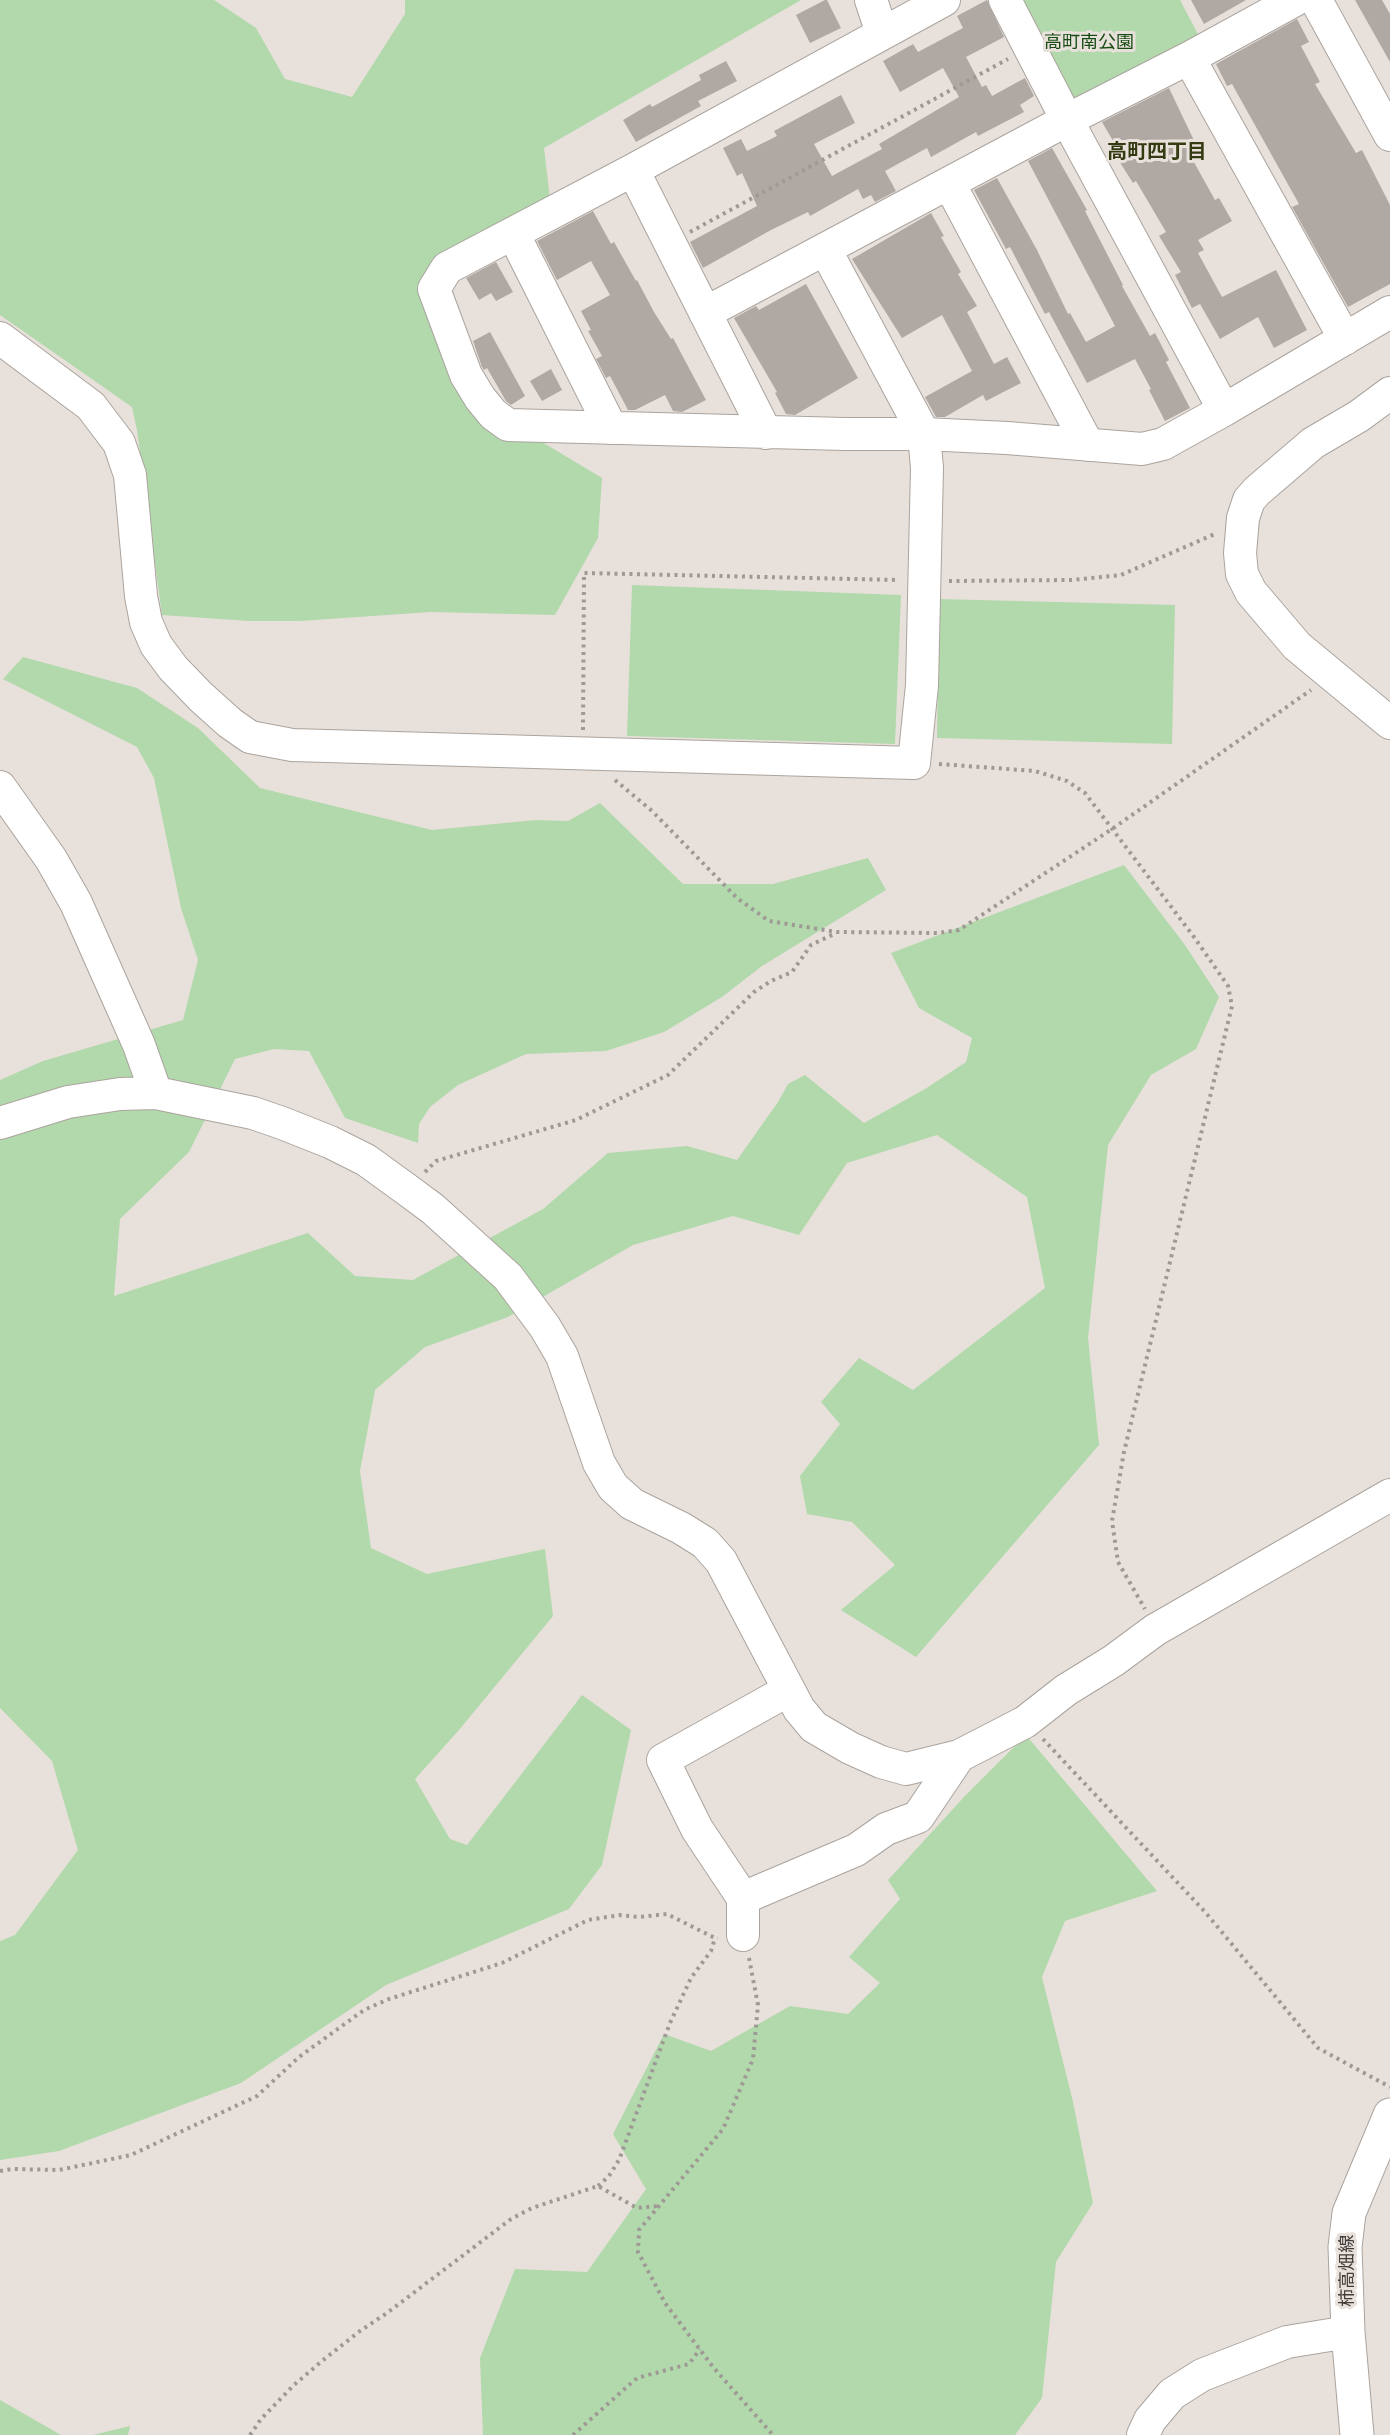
<!DOCTYPE html>
<html>
<head>
<meta charset="utf-8">
<style>
	body { margin:0 }
	canvas { display:block; background:#e8e0da }
</style>
</head>
<body>
<canvas width="1390" height="2435"></canvas>
<script>
const c = document.querySelector('canvas').getContext('2d');
c.lineJoin = 'round';
function paint(path, color) {
  c.fillStyle = color;
  c.fill(path, 'evenodd');
}
function toPath(rows) {
  const path = new Path2D();
  for (const r of rows) {
    path.moveTo(r[0], r[1]);
    for (let i = 2; i < r.length; i += 2) path.lineTo(r[i], r[i + 1]);
  }
  return path;
}
function strokePath(path, color, width, dash) {
  c.strokeStyle = color;
  c.lineWidth = width;
  c.lineCap = dash ? 'butt' : 'round';
  c.setLineDash(dash || []);
  c.stroke(path);
}
function write(font, color, halo, rows, align = 'center') {
  c.font = font + ' "Alegreya Sans","Noto Sans JP",sans-serif';
  c.lineWidth = 6;
  c.setLineDash([]);
  c.textBaseline = 'middle';
  c.strokeStyle = halo;
  c.fillStyle = color;
  for (const [text, x, y, turn = 0] of rows) {
    c.save();
    c.translate(x, y);
    c.rotate((+turn || 0) * Math.PI / 180);
    c.textAlign = isNaN(turn) ? turn : align;
    if (halo) c.strokeText(text, 0, 0);
    c.fillText(text, 0, 0);
    c.restore();
  }
}
const green = toPath([
	[0,0,214,0,256,28,285,79,352,97,405,14,405,0,801,0,544,148,550,199,446,250,427,279,466,388,537,439,602,478,598,538,555,615,430,612,300,621,249,621,162,615,137,430,132,407,0,315],
	[1016,0,1180,0,1200,38,1068,101],
	[632,585,901,595,895,744,627,736],
	[939,599,1175,605,1172,744,937,738],
	[23,657,137,688,198,728,260,788,432,830,536,820,568,821,600,803,683,884,773,884,868,858,886,890,762,966,722,997,664,1032,606,1051,526,1054,458,1085,430,1107,419,1124,418,1143,345,1118,309,1051,274,1049,235,1059,189,1152,120,1219,114,1296,308,1233,355,1276,413,1280,543,1209,608,1153,687,1146,737,1160,778,1102,788,1084,805,1075,864,1123,925,1089,966,1062,972,1038,919,1008,891,953,1124,865,1185,945,1219,997,1196,1049,1151,1075,1108,1145,1088,1338,1099,1445,916,1657,841,1610,895,1565,852,1522,807,1514,800,1476,840,1424,821,1402,859,1358,913,1390,1045,1288,1027,1197,937,1135,847,1163,799,1235,733,1216,633,1245,508,1317,425,1347,375,1390,360,1471,371,1548,427,1574,545,1549,553,1616,459,1730,415,1779,450,1839,467,1845,582,1695,631,1730,602,1865,569,1909,386,1985,241,2083,59,2151,0,2160,0,1941,15,1935,78,1850,52,1761,0,1708,0,1080,43,1061,183,1020,198,960,181,908,154,778,137,747,3,679],
	[1026,1735,1157,1891,1065,1921,1042,1977,1073,2102,1093,2203,1056,2262,1042,2398,1015,2435,483,2435,480,2358,515,2269,587,2272,646,2189,613,2134,664,2034,711,2051,790,2006,848,2014,880,1983,849,1957,900,1899,888,1880,964,1797],
	[0,2400,61,2435,0,2435],
	[130,2426,128,2435,93,2435]
]);
const building = toPath([
	[825,0,827,0,841,28,810,43,796,15],
	[987,0,1004,37,966,57,982,87,986,85,992,96,1025,78,1034,96,1020,105,1024,112,978,136,976,132,931,157,927,148,885,171,896,191,875,202,871,195,863,199,858,189,810,216,808,212,771,230,703,268,690,242,757,206,742,173,737,176,723,148,741,139,747,151,777,136,774,131,841,95,855,123,814,144,832,176,882,149,879,144,959,97,943,68,900,92,883,61,913,44,918,52,963,28,957,16],
	[1191,0,1246,0,1204,24],
	[1355,0,1382,0,1390,14,1390,62],
	[1297,19,1309,42,1301,46,1320,82,1315,84,1356,153,1362,150,1390,205,1390,284,1348,307,1292,207,1299,204,1232,84,1227,86,1216,64],
	[726,61,737,81,698,101,701,106,636,142,623,120,650,104,652,107,701,80,699,75],
	[1169,88,1199,151,1190,155,1215,200,1219,198,1232,221,1198,240,1204,250,1198,253,1222,297,1276,270,1307,330,1274,348,1258,317,1220,339,1200,304,1192,308,1175,275,1181,272,1159,236,1166,232,1136,181,1133,183,1119,161,1123,158,1102,122],
	[1052,148,1087,210,1085,211,1123,285,1122,286,1150,336,1155,333,1169,360,1166,362,1190,408,1165,421,1149,390,1151,389,1135,359,1087,383,1049,312,1045,314,1010,247,1006,249,974,190,997,178,1037,250,1068,314,1070,313,1086,342,1115,326,1028,161],
	[593,211,611,244,614,242,636,281,637,280,654,312,671,339,673,338,706,400,682,412,673,411,665,395,635,410,628,410,610,376,606,378,596,359,602,356,588,331,591,330,581,311,610,295,591,261,557,280,537,241],
	[931,213,944,236,941,237,961,272,958,274,977,306,967,312,994,364,1007,357,1021,383,986,401,983,395,945,417,936,417,925,397,972,371,942,315,902,338,852,259],
	[496,262,513,292,496,301,491,293,479,300,466,278],
	[806,284,858,378,795,415,786,414,775,393,777,392,734,318,756,306,759,310],
	[490,332,525,396,511,405,506,401,487,368,484,370,482,367,473,341],
	[551,369,562,390,542,401,530,381]
]);
const path = toPath([
	[690,232,1008,59],
	[949,581,1071,580,1121,575,1217,533],
	[583,730,584,573,899,580],
	[939,764,1035,771,1067,781,1085,793,1194,937,1228,986,1232,1006,1124,1452,1112,1521,1118,1562,1145,1609],
	[615,780,652,811,737,898,769,921,837,932,938,933,959,930,1112,829,1311,690],
	[425,1172,436,1161,576,1120,668,1075,754,992,771,981,792,972,811,945,836,933],
	[1043,1739,1206,1913,1318,2048,1390,2087],
	[749,1958,758,2005,753,2059,723,2129,639,2230,638,2252,665,2303,713,2367,773,2435],
	[0,2171,12,2169,59,2170,131,2155,257,2096,299,2057,364,2010,389,1999,502,1963,588,1920,620,1915,639,1917,667,1914,715,1938,718,1938],
	[598,2186,609,2176,619,2160,670,2023,691,1978,711,1951,715,1938],
	[250,2435,261,2419,294,2385,322,2361,360,2331,387,2313,511,2219,532,2208,598,2186,637,2208,658,2206],
	[573,2435,637,2378,689,2364,700,2349]
]);
const minor = toPath([
	[871,0,882,33],
	[944,0,633,170,447,268,434,289,466,375,480,398,493,414,508,425,844,434,924,434,1007,438,1142,449,1163,444,1224,410,1390,312],
	[1005,0,1067,120,1224,410],
	[1316,0,1390,135],
	[1189,58,1345,339],
	[633,170,766,433],
	[949,183,1088,445],
	[513,233,611,428],
	[705,313,1067,120,1189,58,1295,0],
	[0,338,91,406,119,443,130,475,141,596,146,622,156,645,173,668,201,697,230,723,250,737,292,745,914,763,922,685,927,468,924,434,825,249],
	[1390,393,1359,416,1313,443,1257,491,1249,500,1243,518,1240,553,1242,574,1251,592,1297,646,1390,723],
	[0,787,51,859,76,903,139,1045,156,1093],
	[0,1123,68,1102,120,1094,156,1093,253,1113,282,1123,330,1142,366,1160,406,1189,433,1209,508,1277,545,1327,562,1356,599,1463,613,1487,632,1504,681,1528,705,1543,721,1561,799,1709,814,1727,850,1748,881,1762,906,1769,959,1756,1025,1722,1066,1690,1113,1661,1155,1630,1390,1495],
	[743,1898,856,1850,886,1829,918,1817,959,1756],
	[743,1935,743,1898,697,1829,663,1760,787,1691],
	[1143,2435,1150,2420,1172,2394,1202,2375,1287,2342,1348,2332]
]);
const major = toPath([
	[1357,2435,1348,2332,1345,2247,1349,2213,1390,2115]
]);
const parkNames = [
	["高町南公園",1089,43]
];
const streetNames = [
	["柿高畑線",1348,2271,-90]
];
const neighbourhoodNames = [
	["高町四丁目",1157,152]
];
paint(green, '#b1d9ac');
paint(building, '#b0a8a2');
strokePath(minor, '#aba49e', 34);
strokePath(major, '#aba49e', 35);
strokePath(path, '#9f9995', 4, [3, 4.5]);
strokePath(minor, '#fff', 32);
strokePath(major, '#fff', 33);
write('18px', '#174c14', '#e8e0da', parkNames);
write('18px', '#3f3c3a', '#e8e0da', streetNames);
write('bold 20px', '#343a12', '#e8e0da', neighbourhoodNames);
</script>
</body>
</html>
